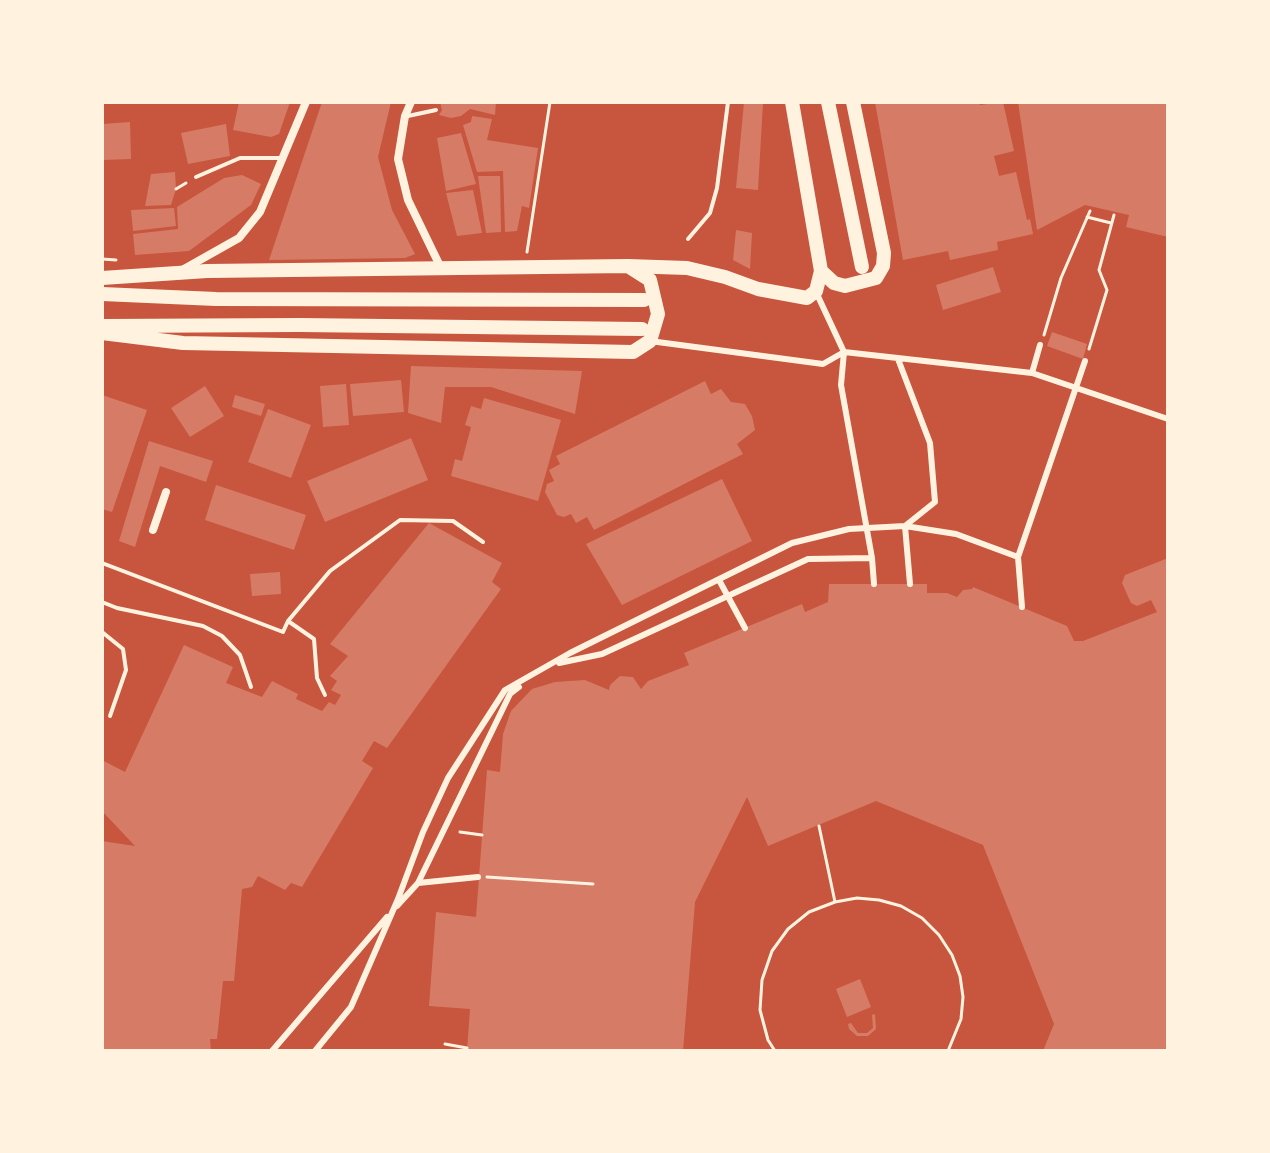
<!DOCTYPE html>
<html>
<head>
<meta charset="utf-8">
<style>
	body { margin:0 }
	#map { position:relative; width:1270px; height:1153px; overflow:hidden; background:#c8553d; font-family:"DM Sans",sans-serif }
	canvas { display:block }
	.frame { position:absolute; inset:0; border:104px solid #fff3e0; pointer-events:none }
</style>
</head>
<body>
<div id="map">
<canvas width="1270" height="1153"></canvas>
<div class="frame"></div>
</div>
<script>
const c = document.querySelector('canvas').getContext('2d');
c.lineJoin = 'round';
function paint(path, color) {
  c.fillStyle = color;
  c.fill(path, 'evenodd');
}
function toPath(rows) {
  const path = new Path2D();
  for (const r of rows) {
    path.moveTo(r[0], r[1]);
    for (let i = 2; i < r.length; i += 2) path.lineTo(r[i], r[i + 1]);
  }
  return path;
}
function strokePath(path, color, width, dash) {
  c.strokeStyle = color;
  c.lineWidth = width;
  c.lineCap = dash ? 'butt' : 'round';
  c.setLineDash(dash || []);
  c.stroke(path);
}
const building = toPath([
	[239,102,290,102,279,134,271,137,233,130],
	[322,102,391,102,378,157,392,210,415,254,405,258,269,260],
	[440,102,496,102,495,115,470,109,461,116,451,118,439,115,442,110],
	[744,102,763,103,758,190,736,188],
	[875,102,979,102,980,105,1003,102,1014,151,994,156,999,176,1016,172,1027,220,1030,219,1033,234,997,242,998,250,950,260,948,251,903,260],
	[1018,102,1168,102,1168,237,1126,227,1129,215,1085,205,1037,230],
	[472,116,492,119,487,140,538,148,529,208,522,206,517,231,505,232,503,171,477,172,463,125,471,122],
	[130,122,131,159,102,160,103,124],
	[226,124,230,156,188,164,181,133],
	[461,133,476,184,446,191,437,138],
	[175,172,176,189,171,205,145,206,151,174],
	[242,175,261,184,251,205,189,251,135,255,133,234,178,229,177,207,224,178],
	[478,176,500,176,501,232,486,233],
	[473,190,482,233,457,236,446,193],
	[174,208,176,226,133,231,131,210],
	[736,230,752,233,750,269,733,260],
	[993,267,1001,292,943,310,936,285],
	[1052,332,1087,344,1083,359,1047,346],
	[411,366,582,371,575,414,491,387,445,387,441,423,408,413],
	[401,380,404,412,353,416,350,384],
	[705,381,711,394,721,389,731,402,745,404,752,416,755,430,737,444,743,454,594,530,587,517,576,523,571,514,564,517,557,515,545,492,547,484,554,481,549,470,560,464,556,456],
	[346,384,349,425,323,427,320,386],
	[205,386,224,416,190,437,171,408],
	[102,395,147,410,112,512,102,509],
	[235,395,265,404,261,416,232,407],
	[484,398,561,420,538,501,451,476,455,459,462,461,471,427,465,425,471,406,481,409],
	[268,409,311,425,291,478,248,462],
	[411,438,428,480,325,522,307,481],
	[149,441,213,461,206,482,160,466,135,547,119,541],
	[722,479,752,541,622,605,586,544],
	[216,485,306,515,294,550,205,520],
	[429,523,502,563,492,582,501,589,387,748,374,741,362,761,373,768,302,887,291,883,285,890,258,876,252,887,242,889,234,981,223,981,217,1039,210,1039,211,1051,102,1051,102,841,135,846,102,811,102,760,125,772,184,645,233,667,226,683,262,697,272,681,298,694,296,699,322,711,329,702,335,705,341,695,331,690,337,681,330,676,348,656,330,644],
	[1168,558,1168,1051,1043,1051,1054,1024,983,845,876,801,768,846,747,797,695,902,683,1051,467,1051,470,1009,429,1006,436,912,476,917,487,770,500,772,503,734,511,711,532,689,555,682,585,680,609,690,610,685,620,676,633,677,641,689,648,681,689,665,684,653,802,604,805,612,828,602,829,584,927,584,927,593,947,593,957,597,963,590,972,589,973,587,1067,626,1074,641,1083,641,1157,612,1151,600,1137,606,1131,603,1122,583,1125,575],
	[280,572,281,594,252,596,250,574],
	[860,979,871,1007,847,1017,836,989],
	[875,1014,876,1029,868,1036,857,1036,849,1029,848,1024,851,1023,858,1033,867,1033,873,1028,872,1015]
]);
const path = toPath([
	[176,189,186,183],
	[1087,217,1111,223],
	[527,252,550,102],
	[102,259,116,260],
	[1044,335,1061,278,1090,211],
	[1089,349,1107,290,1099,270,1114,215],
	[819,826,835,902],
	[460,832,482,835],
	[487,877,593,884],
	[445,1044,467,1048],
	[775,1051,768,1040,760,1010,762,980,772,951,788,929,809,912,835,902,857,898,879,900,901,906,922,918,939,935,952,955,960,976,963,997,961,1019,948,1051]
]);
const service = toPath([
	[408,116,436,110],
	[196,177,240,158,280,158],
	[688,239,710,213,717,188,728,102],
	[102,563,283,632,288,621,330,571,400,520,453,521,483,542],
	[102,602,117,608,203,626,222,636,240,655,251,687],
	[288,621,314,639,317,678,325,695],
	[102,632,123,649,126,670,110,716]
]);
const pedestrian = toPath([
	[816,292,844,352,841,385,872,558,874,584],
	[650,341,823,364,844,352,1032,373,1168,419],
	[898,359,930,443,935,502,905,526,910,584],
	[1032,373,1040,345],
	[719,580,745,628],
	[1022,607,1018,557,1085,361],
	[559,663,602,654,808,559,872,558],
	[418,883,478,877],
	[397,906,418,883,510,694,519,687],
	[272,1051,387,917],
	[315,1051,351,1007,398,899,423,832,448,778,505,690,570,653,792,543,849,529,905,526,956,534,1018,557]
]);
const minor = toPath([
	[411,102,405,116,398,159,408,200,440,266],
	[184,269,239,238,260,212,306,102],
	[153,530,166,492]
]);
const primary = toPath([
	[792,102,821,271,834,283,845,286,876,278,883,266,884,253,853,102],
	[828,102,862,267],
	[628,266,687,268,725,277,758,289,807,298,816,291,821,271]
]);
const trunk = toPath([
	[102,278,207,271,628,266,650,280,658,314,650,341,633,352,183,343,102,333],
	[102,294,216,299,644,300],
	[102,326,300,325,642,329]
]);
paint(building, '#d67c66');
strokePath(path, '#fff3e0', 3);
strokePath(service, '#fff3e0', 4);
strokePath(pedestrian, '#fff3e0', 6);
strokePath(minor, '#fff3e0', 8);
strokePath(primary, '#fff3e0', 14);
strokePath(trunk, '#fff3e0', 14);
</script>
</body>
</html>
